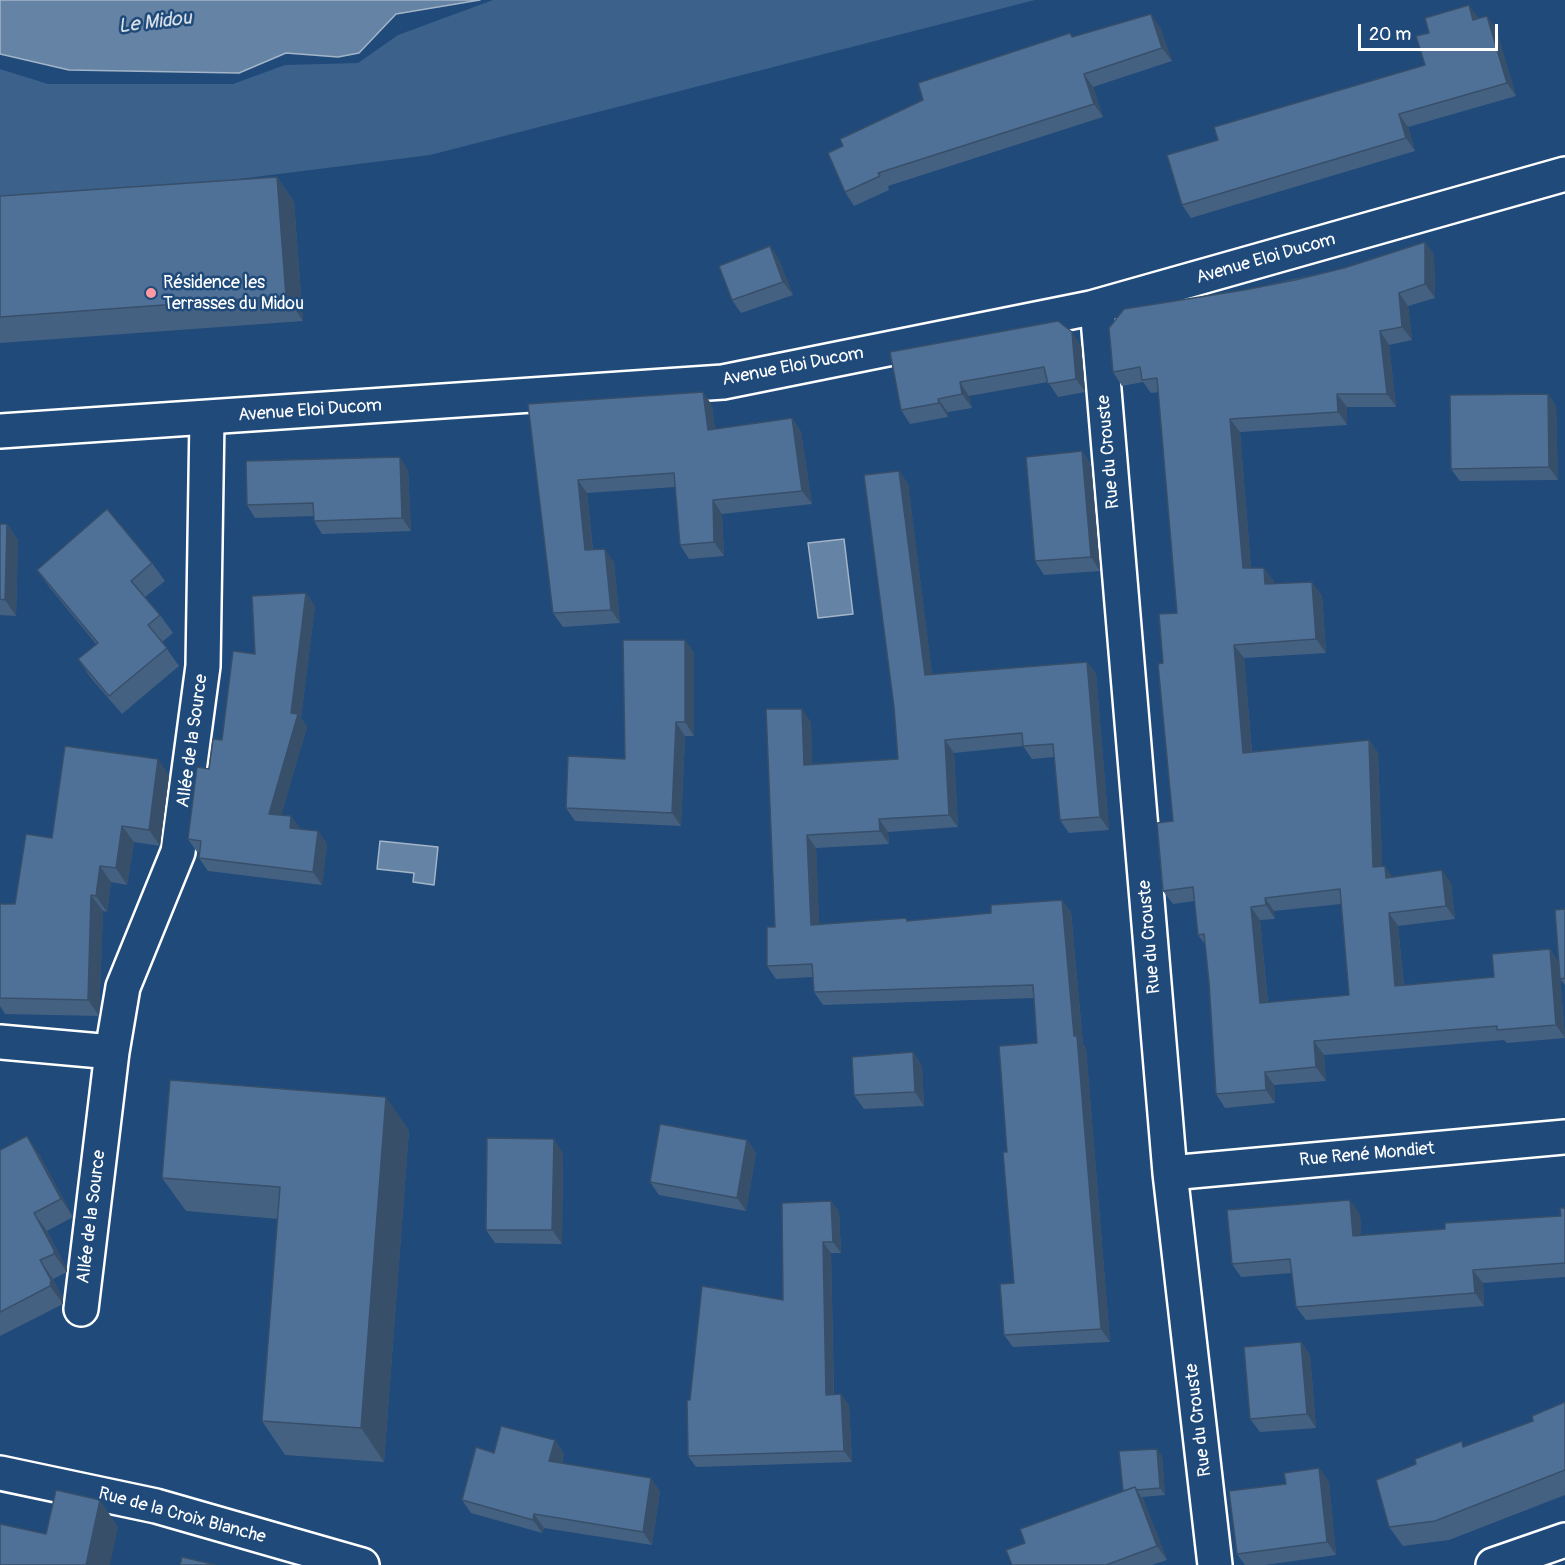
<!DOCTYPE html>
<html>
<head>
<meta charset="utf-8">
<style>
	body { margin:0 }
	#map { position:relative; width:1565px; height:1565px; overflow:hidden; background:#1f4a7a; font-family:Pangolin,sans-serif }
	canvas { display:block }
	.scale { position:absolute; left:1358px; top:24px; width:140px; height:27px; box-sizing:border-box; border:3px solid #fff; border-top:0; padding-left:8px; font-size:18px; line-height:21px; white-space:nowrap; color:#fff; -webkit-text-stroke:4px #1f4a7a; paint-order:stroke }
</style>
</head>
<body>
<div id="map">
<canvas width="1565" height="1565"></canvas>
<div class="scale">20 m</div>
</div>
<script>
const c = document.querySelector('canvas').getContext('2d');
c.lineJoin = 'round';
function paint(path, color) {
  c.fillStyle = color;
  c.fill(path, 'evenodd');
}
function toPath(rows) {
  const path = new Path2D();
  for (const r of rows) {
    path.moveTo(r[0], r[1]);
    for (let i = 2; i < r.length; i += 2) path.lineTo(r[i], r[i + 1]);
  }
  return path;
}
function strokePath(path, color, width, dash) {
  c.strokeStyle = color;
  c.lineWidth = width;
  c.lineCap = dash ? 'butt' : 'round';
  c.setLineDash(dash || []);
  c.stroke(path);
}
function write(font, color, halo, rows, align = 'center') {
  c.font = font + ' Pangolin,sans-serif';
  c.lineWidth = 5;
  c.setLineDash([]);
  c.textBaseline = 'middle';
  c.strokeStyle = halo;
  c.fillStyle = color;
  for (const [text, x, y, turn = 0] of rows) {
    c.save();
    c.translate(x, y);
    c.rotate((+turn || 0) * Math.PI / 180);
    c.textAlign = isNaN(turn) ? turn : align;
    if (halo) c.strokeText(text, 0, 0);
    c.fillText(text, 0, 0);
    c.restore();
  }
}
const green = toPath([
	[493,0,1035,0,430,155,0,209,0,69,48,84,233,84,285,65,358,63,398,35]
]);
const water = toPath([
	[0,0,480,0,396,14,359,53,338,57,286,53,239,73,69,70,0,54,0,0],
	[844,539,853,614,818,618,808,543,844,539],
	[380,841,438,847,434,885,413,882,414,873,377,869,380,841]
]);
const minor = toPath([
	[1097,307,1170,1173,1215,1565],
	[0,1042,112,1052,123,987,178,852,203,666,207,418],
	[1170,1173,1565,1137],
	[81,1309,112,1052]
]);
const tertiary = toPath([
	[0,431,723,382,1091,308,1565,174],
	[0,1473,156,1506,362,1565],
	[1493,1565,1565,1540]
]);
const wall = toPath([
	[1478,17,1478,19,1496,29,1516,96,1408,127,1415,151,1191,218,1182,205,1218,140,1425,65],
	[1160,27,1172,61,1093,87,1103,117,888,186,889,190,854,206,845,192,1073,37],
	[277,177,294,202,303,321,0,343,0,196],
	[1425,242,1434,255,1435,298,1408,306,1412,340,1389,345,1396,407,1347,407,1347,425,1240,432,1251,568,1274,581,1274,584,1322,595,1326,653,1244,658,1252,752,1369,740,1378,753,1382,866,1392,877,1451,883,1455,919,1398,926,1404,986,1494,977,1550,949,1559,963,1565,1038,1507,1043,1504,1040,1324,1055,1326,1081,1274,1085,1275,1103,1225,1108,1216,1094,1209,982,1205,944,1198,935,1195,901,1173,904,1163,891,1173,821,1163,663,1177,613,1159,392,1151,393,1143,382,1122,386,1113,372,1244,290,1344,268],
	[1341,904,1349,995,1268,1003,1260,920,1275,919,1274,911],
	[770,246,779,260,793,295,741,313,732,300],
	[1081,345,1085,392,1058,397,1048,382,969,396,972,408,948,412,948,417,910,424,901,410,890,352],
	[1548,394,1556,406,1558,480,1460,481,1451,469],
	[528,404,712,405,715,429,792,418,801,432,812,504,722,514,724,556,689,559,680,545,675,487,587,493,593,550,614,562,620,623,563,627,553,613],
	[1082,451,1091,465,1100,571,1044,575,1035,561],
	[408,470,411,531,322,534,314,521,314,516,255,518,247,505],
	[899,471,908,484,932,674,1087,662,1096,674,1109,830,1069,833,1060,820,1054,757,1032,759,1023,746,954,753,958,827,888,832,889,844,816,848,819,924,908,921,991,913,1062,900,1071,912,1083,1044,1086,1048,1110,1342,1013,1347,1004,1335,1014,1283,1007,1152,1037,1043,1034,998,823,1005,814,992,813,977,776,979,767,966,811,722,812,764,898,759],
	[0,524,7,524,18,540,16,616,0,615],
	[152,563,165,581,145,597,160,615,173,633,162,642,179,666,122,714,91,678,78,659,97,645,50,588,37,570],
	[306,593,315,606,301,718,307,727,281,815,291,816,300,829,318,831,327,844,322,885,208,871,199,858,199,852,197,852,188,839,209,769,222,740,255,654],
	[685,640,694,653,694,736,685,736,681,826,575,821,566,808,625,759],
	[169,775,160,846,134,842,127,885,111,882,107,912,103,911,99,1016,5,1014,0,1006,0,904,15,904,52,838],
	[1565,909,1565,985,1560,979],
	[913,1052,922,1066,924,1106,864,1109,854,1095],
	[409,1130,384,1462,285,1455,262,1421,278,1219,186,1211,162,1178],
	[747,1140,756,1153,746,1211,659,1195,650,1182],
	[0,1150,39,1154,73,1217,47,1231,67,1269,67,1272,53,1279,63,1299,63,1304,0,1336],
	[563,1153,562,1244,495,1243,486,1230],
	[831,1201,839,1212,841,1253,831,1253,834,1394,849,1405,852,1462,696,1467,688,1456,783,1300],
	[1565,1208,1565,1277,1483,1283,1484,1306,1306,1320,1296,1307,1292,1273,1241,1277,1232,1264,1360,1214,1361,1235,1445,1229,1561,1216],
	[1301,1342,1310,1355,1316,1428,1260,1432,1250,1419],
	[1565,1402,1565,1495,1449,1540,1403,1546,1389,1527,1465,1446,1533,1421],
	[555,1440,564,1454,562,1463,660,1491,652,1545,544,1528,542,1533,471,1513,462,1500,494,1453],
	[1162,1456,1165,1495,1142,1497,1144,1501,1167,1560,1152,1565,1012,1565,1025,1543,1123,1492],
	[1319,1468,1329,1482,1336,1555,1265,1565,1245,1565,1237,1554,1286,1484]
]);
const shadedWall = toPath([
	[1469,5,1478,17,1482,33,1473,20],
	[1151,14,1160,27,1172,61,1162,48],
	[1487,16,1496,29,1516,96,1507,83],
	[1084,74,1093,87,1103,117,1094,104],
	[1399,114,1408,127,1415,151,1406,138],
	[277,177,294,202,303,321,286,296],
	[1425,242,1434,255,1435,298,1425,284],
	[770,246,779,260,793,295,783,282],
	[1399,293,1408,306,1412,340,1402,327],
	[1380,331,1389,345,1396,407,1387,394],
	[1072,332,1081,345,1085,392,1076,379],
	[960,382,969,396,972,408,962,394],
	[703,392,712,405,717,444,708,430],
	[1337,394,1347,407,1347,425,1338,412],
	[1548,394,1556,406,1558,480,1549,467],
	[938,399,948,412,948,417,939,403],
	[792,418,801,432,812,504,802,491],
	[1230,419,1240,432,1252,582,1243,568],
	[1082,451,1091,465,1100,571,1091,557],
	[400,457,408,470,411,531,402,518],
	[899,471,908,484,934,688,925,675],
	[578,480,587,493,594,563,585,550],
	[713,500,722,514,724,556,714,542],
	[7,524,18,540,16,616,5,600],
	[605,549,614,562,620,623,611,610],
	[1264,568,1274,581,1274,598,1265,584],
	[1312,582,1322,595,1326,653,1316,639],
	[306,593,315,606,301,718,307,727,278,827,269,814,291,713],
	[685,640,694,653,694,736,685,722],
	[1234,645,1244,658,1253,767,1243,753],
	[1087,662,1096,674,1109,830,1100,817],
	[802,709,811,722,813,777,804,765],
	[676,722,685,736,681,826,672,813],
	[945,740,954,753,958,827,949,815],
	[1369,740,1378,753,1383,880,1373,867],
	[158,759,169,775,160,846,149,830],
	[291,816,300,829,290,828],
	[879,819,888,832,889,844,880,831],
	[122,826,134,842,127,885,116,868],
	[318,831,327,844,322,885,313,872],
	[807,835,816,848,820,937,811,925],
	[100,866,111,882,107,912,96,896],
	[1385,866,1394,879,1386,878],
	[1442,870,1451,883,1455,919,1446,906],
	[91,895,103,911,99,1016,88,1000],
	[1265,898,1274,911,1275,919,1266,905],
	[1062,900,1071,912,1083,1044,1086,1048,1110,1342,1101,1329],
	[1251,907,1260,920,1269,1017,1260,1003],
	[1389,913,1398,926,1405,1000,1395,986],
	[1550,949,1559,963,1565,1038,1556,1025],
	[1314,1041,1324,1055,1326,1081,1316,1067],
	[913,1052,922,1066,924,1106,915,1092],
	[1265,1072,1274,1085,1275,1103,1266,1090],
	[386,1097,409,1130,384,1462,361,1428],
	[27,1136,39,1154,73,1217,61,1199],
	[554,1139,563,1153,562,1244,552,1230],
	[747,1140,756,1153,746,1211,737,1198],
	[1350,1200,1360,1214,1362,1249,1353,1236],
	[831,1201,839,1212,841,1253,833,1242],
	[34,1213,47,1231,67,1269,67,1272,54,1254],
	[823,1242,831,1253,834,1406,826,1395],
	[40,1260,53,1279,63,1299,63,1304,50,1286],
	[1473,1270,1483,1283,1484,1306,1475,1293],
	[1301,1342,1310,1355,1316,1428,1307,1414],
	[841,1394,849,1405,852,1462,844,1451],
	[555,1440,564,1454,558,1475,549,1461],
	[1157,1449,1162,1456,1165,1495,1160,1488],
	[1319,1468,1329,1482,1336,1555,1327,1542],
	[651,1478,660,1491,652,1545,643,1532],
	[1135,1487,1144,1501,1167,1560,1157,1546],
	[100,1500,118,1527,110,1565,86,1565],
	[534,1514,544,1528,542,1533,533,1520]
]);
const building = toPath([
	[1469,5,1473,20,1487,16,1507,83,1399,114,1406,138,1182,205,1167,155,1218,140,1214,127,1425,65,1416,36,1429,33,1425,18,1469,5],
	[1151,14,1162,48,1084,74,1094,104,878,173,880,176,845,192,828,153,843,146,840,139,923,100,918,83,1070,33,1072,37,1151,14],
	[277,177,286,296,0,317,0,196,277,177],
	[1425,242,1425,284,1399,293,1402,327,1380,331,1387,394,1337,394,1338,412,1230,419,1243,568,1264,568,1265,584,1312,582,1316,639,1234,645,1243,753,1369,740,1373,867,1385,866,1386,878,1442,870,1446,906,1389,913,1395,986,1494,977,1492,954,1550,949,1556,1025,1497,1030,1497,1026,1314,1041,1316,1067,1265,1072,1266,1090,1216,1094,1209,982,1204,934,1198,935,1193,887,1163,891,1157,823,1173,821,1158,664,1163,663,1159,614,1177,613,1157,378,1142,380,1140,367,1113,372,1109,328,1124,309,1244,290,1295,280,1344,268,1425,242],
	[1340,889,1349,995,1260,1003,1251,907,1266,905,1265,898,1340,889],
	[770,246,783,282,732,300,719,266,770,246],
	[1058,321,1072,332,1076,379,1048,384,1044,367,960,382,962,394,938,399,939,403,901,410,890,352,1058,321],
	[703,392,708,430,792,418,802,491,713,500,714,542,680,545,674,473,578,480,585,550,605,549,611,610,553,613,528,404,703,392],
	[1548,394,1549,467,1451,469,1450,395,1548,394],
	[1082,451,1091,557,1035,561,1026,457,1082,451],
	[400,457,402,518,314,521,313,503,247,505,246,461,400,457],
	[899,471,925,675,1087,662,1100,817,1060,820,1053,744,1023,746,1022,733,945,740,949,815,879,819,880,831,807,835,811,925,906,918,907,921,991,913,991,905,1062,900,1074,1036,1077,1036,1101,1329,1004,1335,1000,1284,1014,1283,1003,1152,1007,1152,999,1046,1037,1043,1033,985,814,992,812,964,767,966,767,927,775,927,766,709,802,709,804,765,898,759,894,707,864,475,899,471],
	[107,509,152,563,131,581,160,615,148,625,167,648,109,696,78,659,98,643,37,570,107,509],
	[0,524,7,524,5,600,0,599,0,524],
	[306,593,291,713,298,714,269,814,291,816,290,828,318,831,313,872,199,858,201,841,188,839,197,767,209,769,213,739,222,740,233,651,255,654,252,596,306,593],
	[623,640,685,640,685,722,676,722,672,813,566,808,568,756,625,759,623,640],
	[65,746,158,759,149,830,122,826,116,868,100,866,96,896,91,895,88,1000,0,998,0,904,15,904,26,834,52,838,65,746],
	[1565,909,1565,978,1560,979,1555,910,1565,909],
	[913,1052,915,1092,854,1095,852,1057,913,1052],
	[170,1080,386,1097,361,1428,262,1421,280,1187,162,1178,170,1080],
	[660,1124,747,1140,737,1198,650,1182,660,1124],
	[27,1136,61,1199,34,1213,54,1250,54,1254,40,1260,51,1280,50,1286,0,1312,0,1150,27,1136],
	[487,1138,554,1139,552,1230,486,1230,487,1138],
	[1350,1200,1353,1236,1445,1229,1445,1223,1561,1216,1560,1208,1565,1208,1565,1263,1473,1270,1475,1293,1296,1307,1290,1259,1232,1264,1227,1210,1350,1200],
	[831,1201,833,1242,823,1242,826,1395,841,1394,844,1451,688,1456,687,1400,690,1400,702,1286,783,1300,782,1203,831,1201],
	[1301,1342,1307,1414,1250,1419,1244,1347,1301,1342],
	[1565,1402,1565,1470,1435,1521,1389,1527,1376,1480,1416,1464,1415,1459,1462,1441,1463,1447,1533,1421,1532,1416,1565,1402],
	[501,1426,555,1440,549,1461,651,1478,643,1532,534,1514,533,1520,462,1500,476,1447,494,1453,501,1426],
	[1157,1449,1160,1488,1137,1490,1135,1487,1123,1491,1119,1451,1157,1449],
	[1319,1468,1327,1542,1237,1554,1229,1491,1286,1484,1284,1473,1319,1468],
	[1135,1487,1157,1546,1106,1565,1012,1565,1006,1550,1025,1543,1020,1529,1135,1487],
	[56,1490,100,1500,86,1565,0,1565,0,1524,46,1534,56,1490],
	[182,1557,216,1565,180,1565,182,1557]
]);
const markers = [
	[151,293,6,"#ff9aa2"]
];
const streetNames = [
	["Avenue Eloi Ducom",1266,259,-16],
	["Avenue Eloi Ducom",793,367,-11],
	["Avenue Eloi Ducom",310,411,-4],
	["Rue du Crouste",1109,452,-95],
	["Allée de la Source",193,741,-82],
	["Rue du Crouste",1150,937,-95],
	["Rue René Mondiet",1367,1155,-5],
	["Allée de la Source",92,1217,-83],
	["Rue du Crouste",1199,1420,-97],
	["Rue de la Croix Blanche",182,1516,15]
];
const poiNames = [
	["Résidence les",163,283],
	["Terrasses du Midou",163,304]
];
const waterNames = [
	["Le Midou",155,23,-7]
];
paint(green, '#3c618b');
paint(water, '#6583a4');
strokePath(water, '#a3b5c8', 1.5);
strokePath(minor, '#fff', 38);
strokePath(tertiary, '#fff', 38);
strokePath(minor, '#1f4a7a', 33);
strokePath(tertiary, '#1f4a7a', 33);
paint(wall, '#456182');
paint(shadedWall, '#384f6a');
paint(building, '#507197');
strokePath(building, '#384f6a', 1.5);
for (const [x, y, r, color] of markers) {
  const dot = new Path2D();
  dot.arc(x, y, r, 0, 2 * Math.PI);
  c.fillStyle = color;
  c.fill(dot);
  strokePath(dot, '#1f4a7a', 2);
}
write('18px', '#fff', '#1f4a7a', streetNames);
write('18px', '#fff', '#1f4a7a', poiNames, 'left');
write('italic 20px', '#d8e0e8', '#1f4a7a', waterNames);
</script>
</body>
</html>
